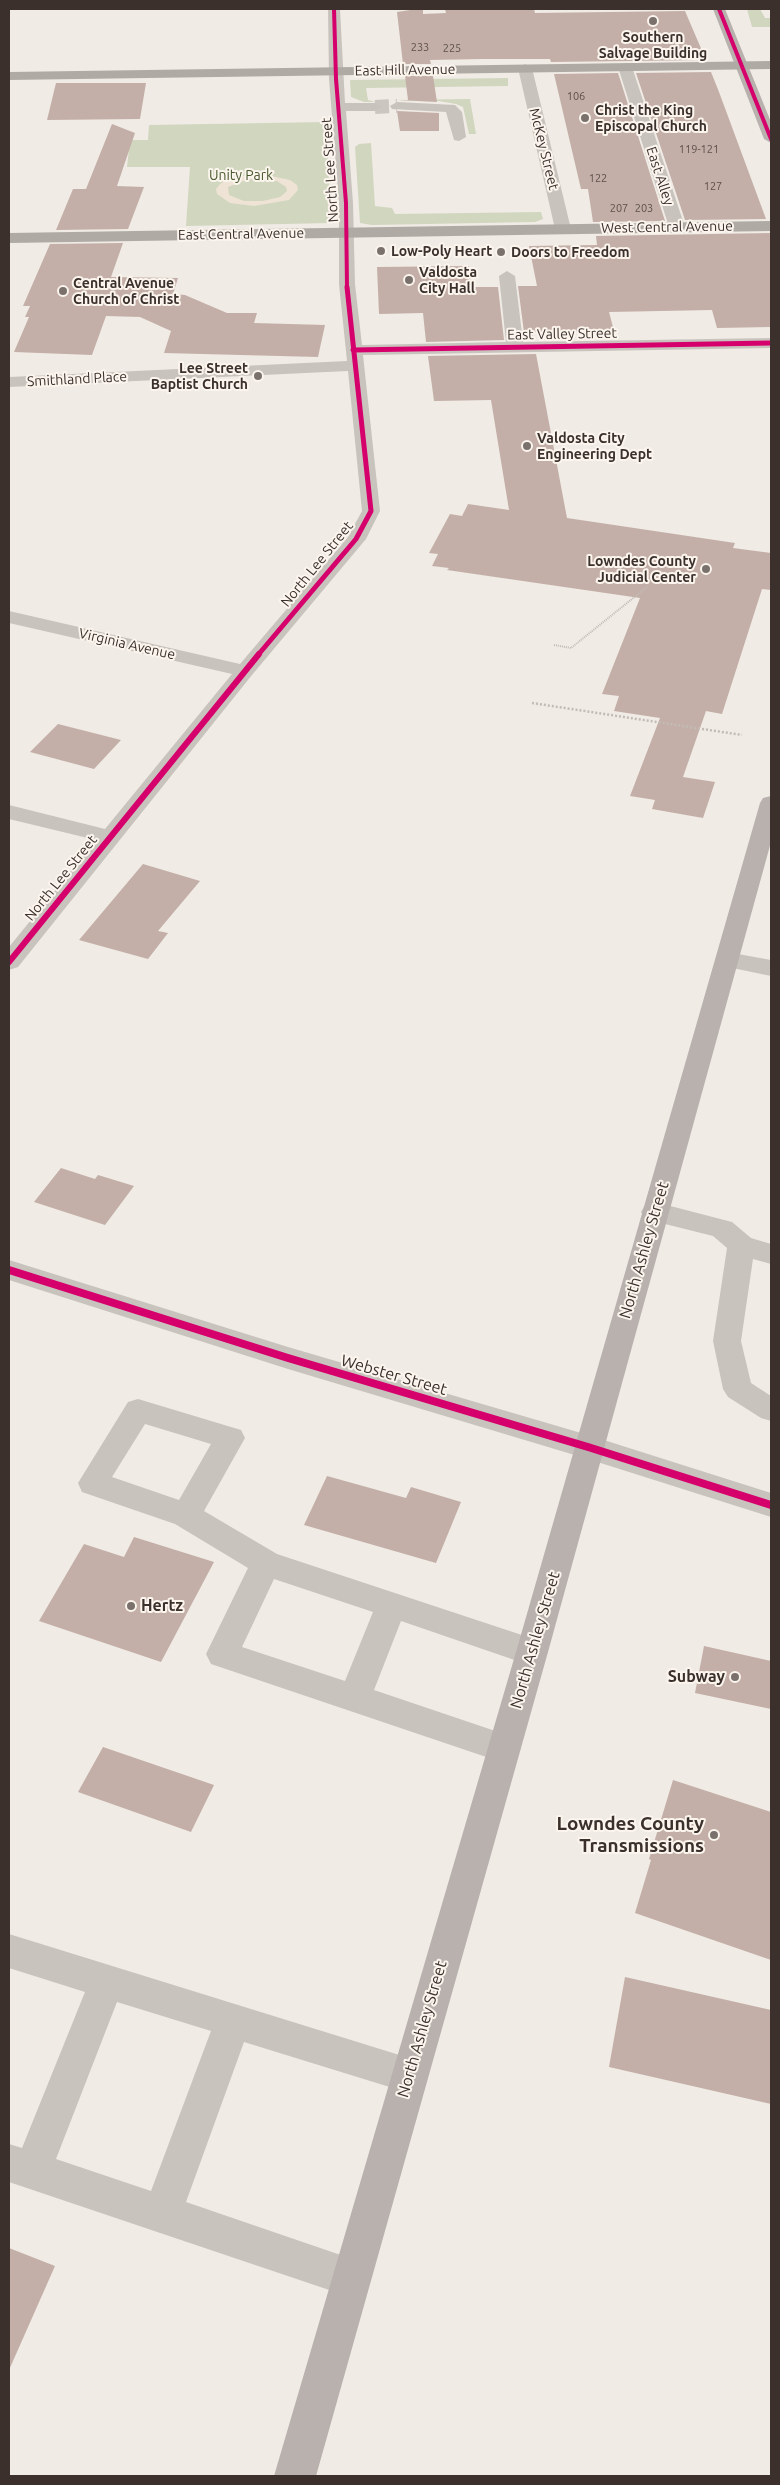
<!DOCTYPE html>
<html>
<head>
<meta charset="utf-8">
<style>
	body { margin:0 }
	#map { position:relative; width:780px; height:2485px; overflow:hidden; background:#f0ebe5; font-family:Ubuntu,sans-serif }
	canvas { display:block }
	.frame { position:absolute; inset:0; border:10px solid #3b302b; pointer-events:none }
</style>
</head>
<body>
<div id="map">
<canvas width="780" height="2485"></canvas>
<div class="frame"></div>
</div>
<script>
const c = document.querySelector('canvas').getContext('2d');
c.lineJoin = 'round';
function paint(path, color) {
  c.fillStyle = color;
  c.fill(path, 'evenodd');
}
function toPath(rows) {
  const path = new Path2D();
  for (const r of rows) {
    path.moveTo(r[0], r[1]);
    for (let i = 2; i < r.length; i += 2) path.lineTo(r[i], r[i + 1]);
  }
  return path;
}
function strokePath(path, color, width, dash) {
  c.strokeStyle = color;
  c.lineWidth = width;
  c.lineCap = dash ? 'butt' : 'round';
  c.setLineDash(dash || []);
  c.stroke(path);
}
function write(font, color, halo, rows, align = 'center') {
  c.font = font + ' Ubuntu,sans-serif';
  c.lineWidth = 4;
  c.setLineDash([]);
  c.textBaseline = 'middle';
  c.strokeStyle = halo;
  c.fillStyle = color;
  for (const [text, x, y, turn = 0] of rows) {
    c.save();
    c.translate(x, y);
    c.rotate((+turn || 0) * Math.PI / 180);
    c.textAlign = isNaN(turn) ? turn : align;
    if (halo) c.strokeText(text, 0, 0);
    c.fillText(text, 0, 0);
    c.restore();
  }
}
const green = toPath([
	[747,9,760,9,765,18,771,18,771,27,752,27],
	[508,78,508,86,366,88,368,100,375,102,364,102,351,97,350,80],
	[470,99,476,134,469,134,463,107,456,104,439,101,396,100],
	[326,122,331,222,330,223,186,226,190,167,127,167,130,140,148,140,149,125],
	[371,143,375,206,392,208,395,214,541,212,543,219,535,222,372,225,360,223,355,147,359,144]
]);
const plaza = toPath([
	[253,174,267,175,290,180,297,185,298,190,289,200,254,206,230,203,217,194,216,189,220,184,228,179],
	[249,179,277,181,286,187,287,191,280,197,263,201,244,201,229,195,228,187]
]);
const building = toPath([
	[417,9,423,9,423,14,446,13,445,9,534,9,535,13,685,11,706,60,551,62,550,59,482,59,430,60,431,64,403,64,397,12],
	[711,72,719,92,766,219,685,220,636,73],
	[618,73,665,221,593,222,588,189,581,189,554,74],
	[405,76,433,76,437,102,398,100,408,100],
	[56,83,146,83,140,119,47,120],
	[397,111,439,113,439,131,400,131],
	[112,124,135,133,117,186,144,187,128,229,56,230,73,189,86,189],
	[771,233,771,327,717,328,712,310,609,312,614,331,532,332,534,340,525,340,518,286,537,286,529,246,597,245,596,236],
	[123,243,111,277,178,278,173,294,185,295,227,313,257,313,254,323,325,325,318,357,164,353,171,331,140,317,106,316,92,355,14,352,29,317,25,317,30,306,23,306,50,244],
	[469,266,471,287,498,287,504,340,426,342,423,313,379,314,377,267],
	[536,354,567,518,735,543,733,548,771,553,771,590,762,589,722,714,706,711,683,777,715,782,703,818,652,809,655,800,630,796,660,718,614,711,619,696,602,694,640,598,447,570,449,568,432,566,438,554,429,553,450,514,462,516,468,504,509,510,491,400,434,401,428,356],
	[58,724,121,740,94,769,30,752],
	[143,864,200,881,158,931,168,933,148,959,79,940],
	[61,1168,95,1179,98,1175,134,1186,105,1225,34,1202],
	[327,1476,406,1498,411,1487,461,1502,436,1563,304,1525],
	[134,1537,214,1562,161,1662,39,1621,84,1544,124,1557],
	[704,1646,771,1661,771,1709,695,1693],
	[103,1747,214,1785,191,1832,78,1792],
	[673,1780,771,1812,771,1960,635,1913,651,1860,649,1859],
	[625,1977,771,2010,771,2104,609,2067],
	[9,2248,55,2266,9,2370]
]);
const minorTunnel = toPath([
	[375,107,397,106]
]);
const pathFar1 = toPath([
	[554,645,571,648,647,587]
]);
const path = toPath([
	[532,703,742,735]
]);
const minor = toPath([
	[328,9,340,9,345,103,375,103,382,107,375,111,346,111,353,203,355,284,362,345,506,342,499,276,507,271,515,276,523,342,771,338,771,348,363,355,380,511,366,539,252,675,18,967,9,970,9,947,96,840,9,819,9,805,105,829,232,674,9,623,9,611,240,664,348,537,362,511,348,371,9,387,9,377,347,361,339,284,339,203,329,79,328,9],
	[625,63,632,67,685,227,682,230,677,232,669,227,618,67,625,63],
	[525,64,532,68,571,229,563,234,555,229,518,68,525,64],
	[397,102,455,105,462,112,466,137,459,141,454,140,446,112,392,109,390,106,397,102],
	[727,952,771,960,771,976,718,965,715,960,718,955,727,952],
	[655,1202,732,1222,751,1238,771,1244,771,1264,753,1259,741,1341,751,1383,771,1396,771,1421,761,1418,728,1397,723,1389,713,1341,727,1248,713,1236,645,1219,641,1212,645,1205,655,1202],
	[9,1260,288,1347,588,1435,771,1493,771,1517,588,1459,288,1369,9,1280,9,1260],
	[138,1399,241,1430,245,1438,204,1511,277,1554,543,1642,548,1652,543,1662,532,1666,401,1621,374,1690,516,1738,521,1748,516,1758,504,1763,211,1664,206,1654,248,1568,175,1524,82,1492,78,1483,128,1402,138,1399],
	[145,1424,211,1444,179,1500,112,1477,145,1424],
	[274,1579,373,1612,345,1681,242,1647,274,1579],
	[9,1934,422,2062,428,2075,422,2088,409,2093,244,2042,186,2202,364,2263,370,2277,364,2291,350,2297,9,2182,9,2144,22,2148,85,1992,9,1968,9,1934],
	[117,2002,211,2031,151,2191,56,2159,117,2002]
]);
const major = toPath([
	[713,9,725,9,771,122,771,143,764,139,713,9],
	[771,796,771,842,548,1652,316,2476,274,2476,516,1652,760,803,763,798,771,796]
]);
const highway = toPath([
	[771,61,771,69,9,80,9,72,771,61],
	[771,221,771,231,9,243,9,233,771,221]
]);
const cyclewayFar3 = toPath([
	[334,9,336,79,346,203,347,288],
	[719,9,771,139]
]);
const cyclewayFar2 = toPath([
	[353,350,771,343],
	[258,655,356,539,371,511,347,287]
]);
const cyclewayFar1 = toPath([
	[9,962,259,654]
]);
const cycleway = toPath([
	[9,1270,288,1358,588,1447,771,1505]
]);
const markers = [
	[653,21,5,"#7a716c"],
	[585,118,5,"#7a716c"],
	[381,251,5,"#7a716c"],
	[501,252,5,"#7a716c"],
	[409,280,5,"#7a716c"],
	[63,291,5,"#7a716c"],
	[258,376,5,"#7a716c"],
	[527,446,5,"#7a716c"],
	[706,569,5,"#7a716c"],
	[131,1606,5,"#7a716c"],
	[735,1677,5,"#7a716c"],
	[714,1835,5,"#7a716c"]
];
const farNumbernames = [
	["233",420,47],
	["225",452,48],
	["106",576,96],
	["119-121",699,149],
	["122",598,178],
	["127",713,186],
	["207",619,208],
	["203",644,208]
];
const farPoinames = [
	["Southern",653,37,"center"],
	["Salvage Building",653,53,"center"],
	["Christ the King",595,110],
	["Episcopal Church",595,126],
	["Low-Poly Heart",391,251],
	["Doors to Freedom",511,252],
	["Valdosta",419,272],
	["City Hall",419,288],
	["Central Avenue",73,283],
	["Church of Christ",73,299],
	["Lee Street",248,368,"right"],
	["Baptist Church",248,384,"right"],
	["Valdosta City",537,438],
	["Engineering Dept",537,454],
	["Lowndes County",696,561,"right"],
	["Judicial Center",696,577,"right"]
];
const farStreetnames = [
	["East Hill Avenue",405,70,-1],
	["McKey Street",544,149,76],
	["North Lee Street",330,170,-94],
	["East Alley",660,176,72],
	["West Central Avenue",667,227,-1],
	["East Central Avenue",241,234,-1],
	["East Valley Street",562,334,-1],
	["Smithland Place",77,379,-3],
	["North Lee Street",317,564,-51],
	["Virginia Avenue",127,644,13],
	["North Lee Street",61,878,-51]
];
const farParknames = [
	["Unity Park",241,175]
];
const streetNames = [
	["North Ashley Street",644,1250,-74],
	["Webster Street",394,1375,16],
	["North Ashley Street",535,1640,-74],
	["North Ashley Street",422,2029,-74]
];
const poiNames = [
	["Hertz",141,1606],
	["Subway",725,1677,"right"]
];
const nearPoinames = [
	["Lowndes County",704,1824],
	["Transmissions",704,1846]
];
paint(green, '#d1d6bf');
paint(plaza, '#eee3d5');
paint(building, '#c3afa7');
strokePath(minorTunnel, '#ccc6c0', 14, [14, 7]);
strokePath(pathFar1, '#c2bbb6', 2, [1, 1]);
strokePath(path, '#c2bbb6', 2.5, [2, 2]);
paint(minor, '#c9c3be');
paint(major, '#b8b1ad');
paint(highway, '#afaaa4');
strokePath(cyclewayFar3, '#d6006c', 4);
strokePath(cyclewayFar2, '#d6006c', 5);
strokePath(cyclewayFar1, '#d6006c', 6);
strokePath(cycleway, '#d6006c', 8);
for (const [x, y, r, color] of markers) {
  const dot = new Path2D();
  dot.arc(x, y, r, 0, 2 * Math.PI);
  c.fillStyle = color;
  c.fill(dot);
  strokePath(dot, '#fbf5ee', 2);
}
write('11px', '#5d504a', null, farNumbernames);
write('bold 14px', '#3b302b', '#fbf5ee', farPoinames, 'left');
write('14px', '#3b302b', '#fbf5ee', farStreetnames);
write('14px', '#4a5a2e', '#fbf5ee', farParknames);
write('16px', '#3b302b', '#fbf5ee', streetNames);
write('bold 16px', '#3b302b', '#fbf5ee', poiNames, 'left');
write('bold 19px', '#3b302b', '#fbf5ee', nearPoinames, 'right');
</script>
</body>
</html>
